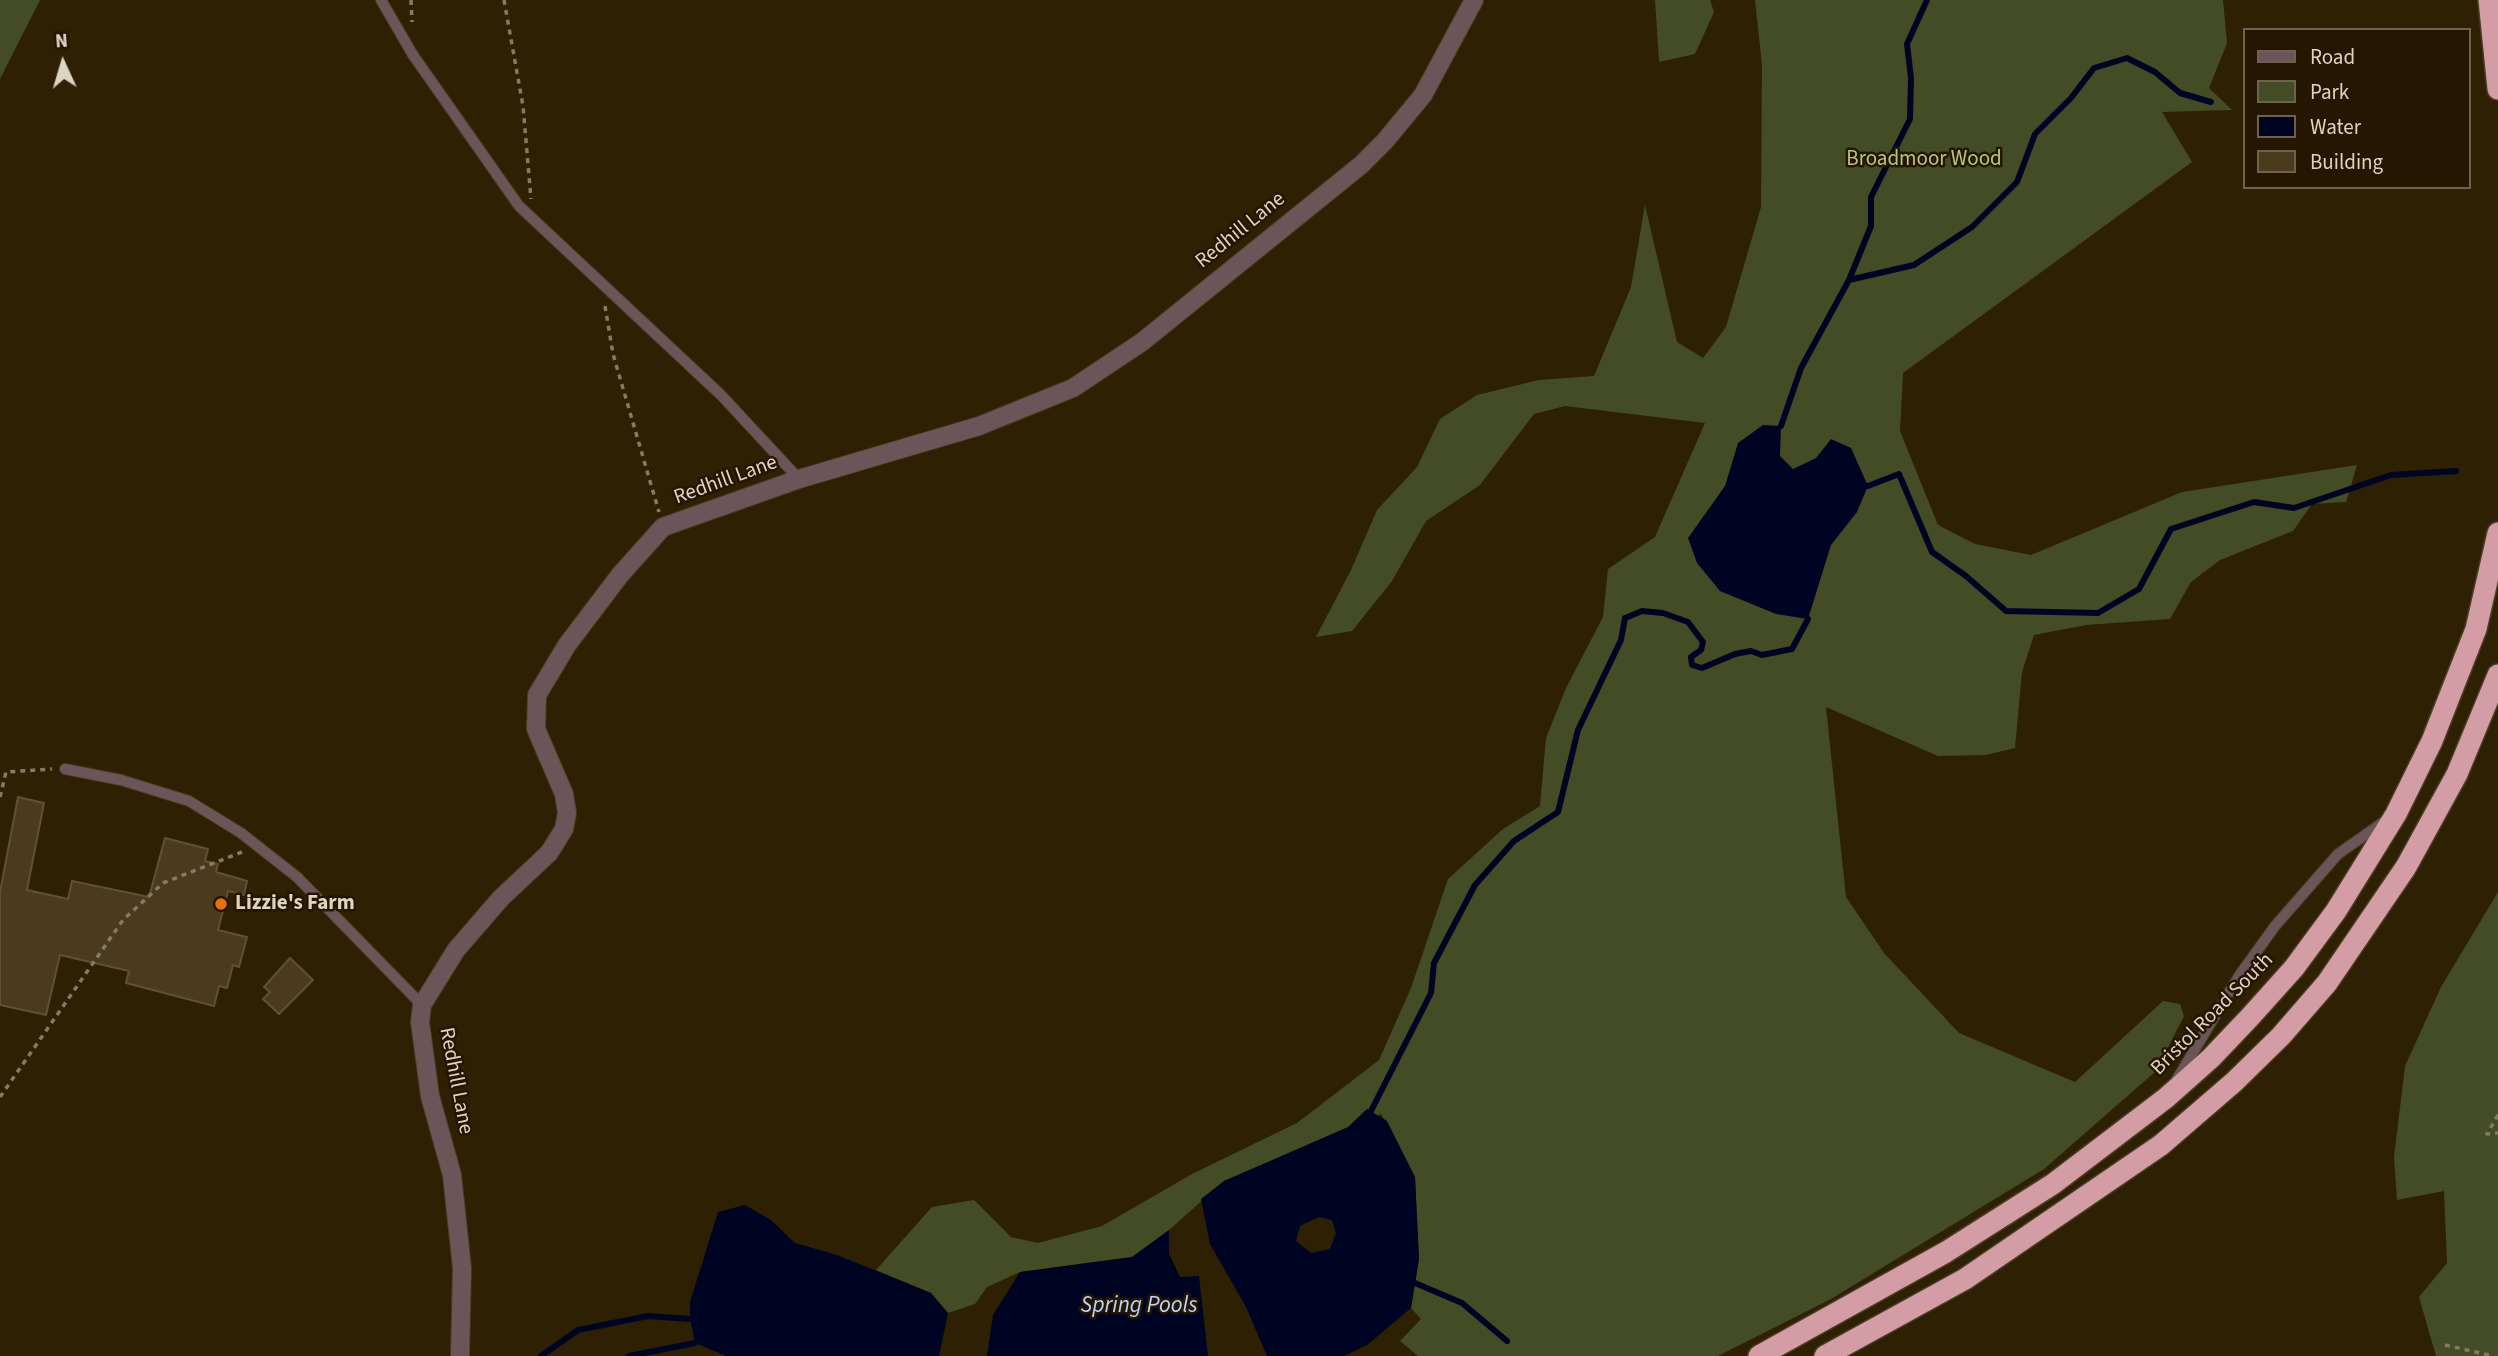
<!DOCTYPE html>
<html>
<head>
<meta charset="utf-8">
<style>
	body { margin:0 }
	#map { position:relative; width:2498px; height:1356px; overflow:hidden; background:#2e2003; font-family:"Source Sans 3",sans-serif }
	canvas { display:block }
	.legend { position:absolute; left:2243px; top:28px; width:228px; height:161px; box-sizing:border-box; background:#241600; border:2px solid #6e624e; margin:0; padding:9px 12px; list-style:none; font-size:21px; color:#ddd4c4 }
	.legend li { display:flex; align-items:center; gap:14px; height:35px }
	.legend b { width:35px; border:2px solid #6e624e }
	.north { position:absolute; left:28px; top:28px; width:70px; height:70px; -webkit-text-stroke:5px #241600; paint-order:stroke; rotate:356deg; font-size:19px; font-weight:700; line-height:28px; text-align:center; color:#ddd4c4 }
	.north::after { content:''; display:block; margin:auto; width:24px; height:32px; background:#ddd4c4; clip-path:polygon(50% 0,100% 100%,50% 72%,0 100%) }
</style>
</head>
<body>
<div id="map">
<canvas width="2498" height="1356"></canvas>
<ul class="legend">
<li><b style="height:9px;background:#6c5559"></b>Road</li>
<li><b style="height:19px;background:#444c26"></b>Park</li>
<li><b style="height:19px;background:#000423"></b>Water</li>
<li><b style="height:19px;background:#4a3b1f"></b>Building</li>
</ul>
<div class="north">N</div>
</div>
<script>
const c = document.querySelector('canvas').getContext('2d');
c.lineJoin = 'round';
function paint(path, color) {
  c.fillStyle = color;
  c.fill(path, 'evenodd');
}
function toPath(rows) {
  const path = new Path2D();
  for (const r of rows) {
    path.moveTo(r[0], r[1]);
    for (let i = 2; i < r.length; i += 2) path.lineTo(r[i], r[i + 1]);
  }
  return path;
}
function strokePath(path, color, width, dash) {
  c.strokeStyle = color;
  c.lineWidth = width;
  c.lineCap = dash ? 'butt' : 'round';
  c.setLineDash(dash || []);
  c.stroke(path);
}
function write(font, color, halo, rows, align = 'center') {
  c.font = font + ' "Source Sans 3",sans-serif';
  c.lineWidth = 5;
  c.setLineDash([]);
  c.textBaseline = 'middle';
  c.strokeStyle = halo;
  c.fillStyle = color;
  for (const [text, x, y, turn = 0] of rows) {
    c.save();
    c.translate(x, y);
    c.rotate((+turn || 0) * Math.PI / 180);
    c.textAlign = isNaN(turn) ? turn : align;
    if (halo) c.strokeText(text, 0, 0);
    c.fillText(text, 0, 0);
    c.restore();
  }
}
const green = toPath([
	[0,0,40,0,0,79],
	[1655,0,1710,0,1714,12,1695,54,1659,62],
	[1755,0,2223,0,2227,43,2209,88,2232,110,2162,112,2192,162,1903,373,1900,431,1938,525,1975,544,2031,555,2182,492,2357,465,2346,502,2312,504,2293,531,2220,560,2191,582,2170,619,2086,625,2034,635,2022,672,2015,748,1986,755,1938,756,1826,707,1846,897,1884,953,1959,1033,2075,1082,2163,1001,2180,1004,2184,1016,2156,1071,2044,1169,1831,1299,1718,1356,1418,1356,1400,1341,1421,1319,1411,1308,1419,1259,1415,1177,1381,1114,1224,1181,1169,1230,1132,1257,1020,1272,987,1287,975,1304,948,1313,931,1293,876,1270,932,1207,974,1200,1011,1237,1038,1243,1102,1226,1192,1174,1297,1123,1379,1060,1411,988,1448,879,1503,829,1540,806,1546,738,1566,688,1603,617,1608,569,1655,537,1705,423,1565,406,1534,414,1480,485,1426,521,1392,581,1352,631,1316,637,1351,570,1377,510,1417,467,1440,419,1477,395,1539,380,1594,376,1631,287,1645,205,1677,342,1703,358,1726,327,1761,207,1762,65],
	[2498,892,2498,1356,2436,1356,2419,1297,2447,1263,2444,1191,2397,1200,2394,1157,2405,1066,2441,987]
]);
const water = toPath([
	[1763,425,1781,426,1780,456,1793,469,1816,458,1831,439,1851,448,1868,486,1857,512,1831,545,1808,619,1776,614,1720,591,1697,563,1688,538,1725,486,1738,443],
	[1367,1109,1387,1121,1415,1177,1419,1259,1411,1308,1367,1345,1344,1356,1267,1356,1246,1307,1210,1244,1201,1199,1224,1181,1348,1127],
	[1319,1217,1332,1220,1336,1233,1330,1249,1311,1253,1296,1241,1300,1226],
	[745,1205,771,1220,795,1243,837,1255,931,1293,948,1313,939,1356,726,1356,695,1343,690,1319,690,1302,718,1212],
	[1169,1230,1169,1254,1180,1277,1199,1276,1208,1356,987,1356,993,1315,1020,1272,1132,1257]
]);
const stream = toPath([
	[1849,280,1914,265,1972,227,2017,182,2035,134,2071,98,2094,68,2127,58,2155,72,2180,93,2211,102],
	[1781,426,1801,368,1849,280,1871,226,1871,197,1910,119,1911,78,1907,44,1927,0],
	[1868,486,1899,474,1932,552,1966,576,2006,611,2098,613,2139,589,2171,529,2254,502,2294,508,2391,475,2456,471],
	[1371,1111,1431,993,1434,963,1475,885,1514,841,1558,812,1578,730,1621,640,1625,618,1642,611,1663,613,1688,622,1703,642,1701,650,1691,657,1692,665,1702,668,1735,654,1751,651,1762,655,1792,649,1808,619],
	[1415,1283,1462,1303,1507,1341],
	[541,1356,578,1330,648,1316,690,1319],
	[629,1356,695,1343]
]);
const building = toPath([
	[18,797,44,803,27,890,68,899,72,881,149,897,165,838,208,849,205,861,218,864,216,872,247,881,244,895,228,891,218,930,247,937,239,967,233,965,227,988,219,986,214,1006,126,983,129,971,60,955,46,1015,0,1005,0,892,18,797],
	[290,958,313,980,279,1014,263,999,270,992,264,987,290,958]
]);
const path = toPath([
	[411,0,412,22],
	[504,0,523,106,531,199],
	[605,306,613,354,659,512],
	[0,797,6,772,52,769],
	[0,1097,123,920,163,883,242,852],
	[2498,1115,2487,1134,2498,1133],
	[2445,1345,2493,1356]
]);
const lane = toPath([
	[381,0,413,55,519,206,721,395,799,479],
	[65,769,121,780,189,801,241,833,297,877,422,1005],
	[2177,1079,2239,976,2275,926,2338,854,2385,821]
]);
const street = toPath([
	[460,1356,462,1268,452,1175,430,1096,420,1022,422,1005,456,950,501,898,549,853,564,829,567,813,564,794,536,729,537,695,567,645,620,575,663,527,799,479,979,426,1073,388,1142,342,1361,165,1385,141,1423,95,1474,0]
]);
const highway = toPath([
	[2489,0,2498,89],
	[1759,1356,1946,1252,2053,1184,2166,1098,2211,1058,2250,1017,2294,968,2336,911,2396,814,2432,741,2476,629,2498,533],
	[1825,1356,1965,1279,2161,1145,2234,1082,2281,1036,2327,983,2406,867,2457,774,2498,675]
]);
const markers = [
	[221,904,7,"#e8710a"]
];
const parkNames = [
	["Broadmoor Wood",1924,160]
];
const streetNames = [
	["Redhill Lane",1241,231,-39],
	["Redhill Lane",726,481,-20],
	["Bristol Road South",2213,1015,-45],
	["Redhill Lane",455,1081,79]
];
const poiNames = [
	["Lizzie's Farm",235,904]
];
const waterNames = [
	["Spring Pools",1139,1307]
];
paint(green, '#444c26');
paint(water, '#000423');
strokePath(stream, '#000423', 6);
paint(building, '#4a3b1f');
strokePath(building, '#615134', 2);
strokePath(lane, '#4a3d22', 12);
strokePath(street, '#4a3d22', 20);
strokePath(highway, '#4a3d22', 24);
strokePath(path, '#857a63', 3.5, [5, 5]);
strokePath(lane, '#6c5559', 10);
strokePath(street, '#6c5559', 18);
strokePath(highway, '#d49ca5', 21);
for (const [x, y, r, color] of markers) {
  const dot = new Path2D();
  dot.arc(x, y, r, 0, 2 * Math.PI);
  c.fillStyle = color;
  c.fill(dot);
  strokePath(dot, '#241600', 2.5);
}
write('21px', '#b7c87e', '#241600', parkNames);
write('21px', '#ddd4c4', '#241600', streetNames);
write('bold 21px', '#ddd4c4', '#241600', poiNames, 'left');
write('italic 23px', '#bed3fa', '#241600', waterNames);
</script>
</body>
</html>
